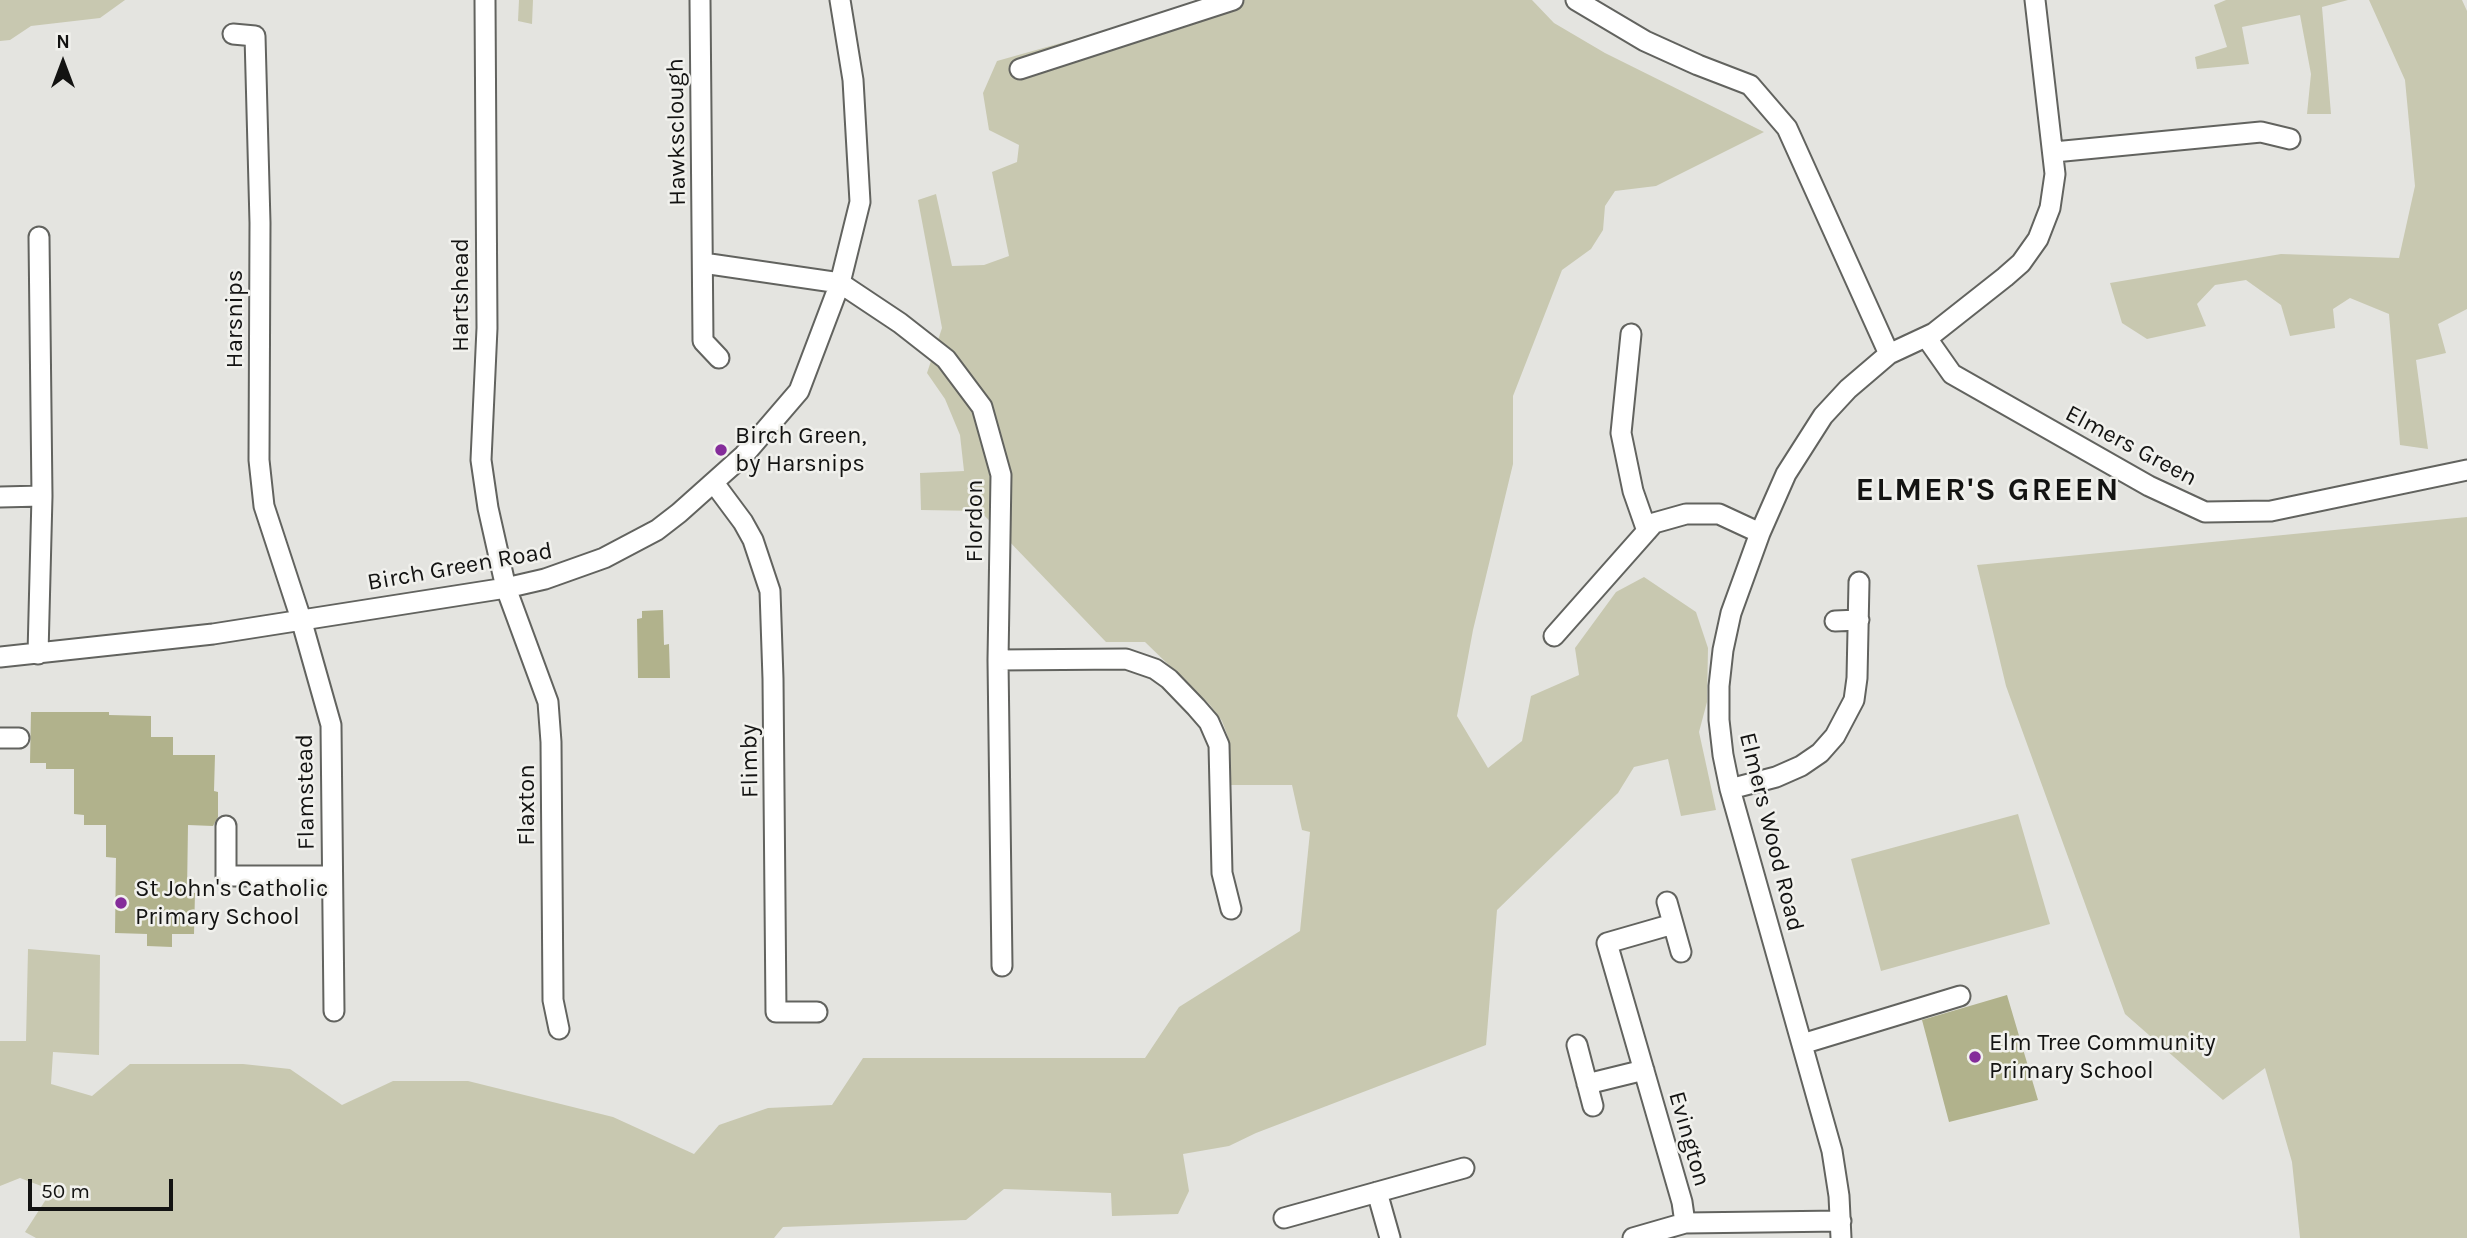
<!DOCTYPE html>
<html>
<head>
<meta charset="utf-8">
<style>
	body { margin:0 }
	#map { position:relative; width:2467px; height:1238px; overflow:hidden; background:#e4e4e0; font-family:Karla,sans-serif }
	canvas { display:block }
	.north { position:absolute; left:28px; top:28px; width:70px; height:70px; -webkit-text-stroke:5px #f1f1ed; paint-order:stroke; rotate:0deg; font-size:19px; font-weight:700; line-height:28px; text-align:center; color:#131312 }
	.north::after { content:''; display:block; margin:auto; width:24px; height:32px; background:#131312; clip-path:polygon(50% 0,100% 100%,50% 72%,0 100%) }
	.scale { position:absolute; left:28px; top:1179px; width:145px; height:32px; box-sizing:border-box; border:4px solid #131312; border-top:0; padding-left:9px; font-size:21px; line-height:24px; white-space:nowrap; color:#131312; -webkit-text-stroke:5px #f1f1ed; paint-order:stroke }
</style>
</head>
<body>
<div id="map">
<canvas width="2467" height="1238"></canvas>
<div class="north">N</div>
<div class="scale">50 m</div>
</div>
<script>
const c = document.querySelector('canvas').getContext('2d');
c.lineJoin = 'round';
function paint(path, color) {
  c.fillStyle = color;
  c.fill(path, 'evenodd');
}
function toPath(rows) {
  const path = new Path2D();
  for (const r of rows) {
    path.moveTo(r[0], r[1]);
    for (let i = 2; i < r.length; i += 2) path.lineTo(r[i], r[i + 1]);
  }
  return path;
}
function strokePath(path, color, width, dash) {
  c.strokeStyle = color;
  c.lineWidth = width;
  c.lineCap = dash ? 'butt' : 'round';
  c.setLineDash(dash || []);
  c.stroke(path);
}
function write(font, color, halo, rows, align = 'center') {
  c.font = font + ' Karla,sans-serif';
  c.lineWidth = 5;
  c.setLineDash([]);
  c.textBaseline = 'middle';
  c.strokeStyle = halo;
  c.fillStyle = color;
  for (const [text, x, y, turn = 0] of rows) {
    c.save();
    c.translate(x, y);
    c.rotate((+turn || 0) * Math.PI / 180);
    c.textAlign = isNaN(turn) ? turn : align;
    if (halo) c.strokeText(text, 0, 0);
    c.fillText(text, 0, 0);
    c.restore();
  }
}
const green = toPath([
	[0,0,125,0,100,18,31,26,10,40,0,41],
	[519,0,533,0,532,24,518,21],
	[1214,0,1532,0,1554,23,1605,53,1764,132,1656,186,1615,191,1605,206,1603,230,1591,249,1562,270,1513,396,1513,464,1473,630,1457,716,1488,768,1522,741,1531,696,1579,675,1575,648,1616,592,1644,577,1696,612,1708,648,1707,702,1699,732,1716,810,1681,816,1668,759,1634,767,1618,793,1497,910,1486,1045,1256,1133,1229,1146,1183,1154,1189,1191,1178,1214,1112,1216,1111,1193,1004,1189,966,1220,783,1227,774,1238,36,1238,25,1232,52,1190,20,1178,0,1186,0,1041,26,1041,28,949,100,955,99,1055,53,1052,51,1084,92,1096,130,1064,243,1064,290,1069,342,1105,393,1081,468,1081,613,1117,694,1154,719,1125,768,1108,832,1105,863,1058,1145,1058,1179,1007,1300,931,1310,832,1302,830,1292,785,1231,785,1228,737,1222,721,1210,705,1145,642,1106,642,980,511,921,510,920,473,964,471,960,435,945,399,927,373,942,328,918,200,936,194,952,266,984,265,1009,256,992,172,1017,162,1019,145,989,130,983,93,997,61],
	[2226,0,2348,0,2322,7,2331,114,2307,114,2311,74,2300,15,2242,27,2249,64,2197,69,2195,57,2227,47,2214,5],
	[2369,0,2462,0,2467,11,2467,309,2438,324,2446,353,2416,360,2428,449,2400,445,2389,314,2350,298,2333,309,2335,328,2290,336,2281,305,2246,280,2215,285,2197,304,2206,326,2147,339,2122,323,2110,283,2281,254,2399,258,2415,186,2405,80],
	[2467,517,2467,1238,2300,1238,2292,1162,2265,1068,2223,1100,2125,1014,2006,686,1977,565],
	[2018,814,2050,924,1881,971,1851,859]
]);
const building = toPath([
	[663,610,664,645,669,644,670,678,638,678,637,619,642,618,642,611],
	[31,712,109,712,109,715,151,716,151,737,173,737,173,755,215,755,214,791,218,792,218,817,213,826,188,825,187,892,195,893,194,934,172,934,172,947,147,946,147,934,115,933,116,858,106,857,106,825,84,825,84,815,74,814,74,769,46,769,46,763,30,763],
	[2007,995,2038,1100,1949,1122,1922,1020]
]);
const minor = toPath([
	[485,0,487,328,481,460,488,508,506,588,548,702,551,742,553,1000,559,1029],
	[700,0,703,341,719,358],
	[1576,0,1645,41,1698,65,1750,85,1787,128,1889,354],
	[233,34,255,36,260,223,259,460,264,506,301,619,331,725,334,1011],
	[1020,69,1233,0],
	[2054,152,2261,132,2290,139],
	[703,263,840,283,900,323,946,359,982,407,1001,475,998,660,1002,966],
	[1631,334,1621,433,1633,491,1647,531],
	[1926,337,1952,374,2149,486,2205,512,2271,511,2467,470],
	[714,483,743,522,753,540,770,591,773,679,776,1012,817,1012],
	[0,497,42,496],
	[1835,621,1859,620],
	[1554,636,1654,523,1686,514,1719,514,1760,533],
	[38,654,42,496,39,237],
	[0,657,213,634,506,588,545,579,604,558,657,530,679,513,744,455,799,391,840,283,860,202,853,80,840,0],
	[998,660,1126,659,1155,669,1169,679,1196,707,1209,722,1219,745,1222,873,1231,909],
	[0,738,19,738],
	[1730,789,1776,777,1801,766,1820,753,1835,736,1854,700,1857,678,1859,582],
	[226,826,226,876,332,876],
	[1667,902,1681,952],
	[1673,924,1607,943,1682,1202,1685,1223],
	[1802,1044,1960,996],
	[1577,1045,1593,1106],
	[1587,1084,1644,1070],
	[1377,1192,1390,1238],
	[1284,1218,1464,1168],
	[1633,1238,1685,1223,1841,1221],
	[1841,1238,1839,1196,1832,1151,1730,789,1723,755,1719,720,1719,686,1723,650,1731,613,1760,533,1786,474,1823,416,1848,389,1889,354,1934,333,2005,277,2021,263,2038,239,2050,208,2055,174,2035,0]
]);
const markers = [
	[721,450,7,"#842c9a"],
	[121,903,7,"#842c9a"],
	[1975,1057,7,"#842c9a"]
];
const streetNames = [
	["Hawksclough",677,132,-91],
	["Hartshead",461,295,-90],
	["Harsnips",235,319,-90],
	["Elmers Green",2131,446,28],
	["Flordon",975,521,-90],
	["Birch Green Road",460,567,-10],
	["Flimby",750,761,-91],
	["Flamstead",306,792,-91],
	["Flaxton",527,805,-90],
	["Elmers Wood Road",1771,832,76],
	["Evington",1689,1139,74]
];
const poiNames = [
	["Birch Green,",735,436],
	["by Harsnips",735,464],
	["St John's Catholic",135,889],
	["Primary School",135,917],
	["Elm Tree Community",1989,1043],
	["Primary School",1989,1071]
];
const districtNames = [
	["ELMER'S GREEN",1988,491]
];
paint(green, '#c8c8b0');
paint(building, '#b1b28c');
strokePath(minor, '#62635f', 23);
strokePath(minor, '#fff', 19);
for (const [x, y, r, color] of markers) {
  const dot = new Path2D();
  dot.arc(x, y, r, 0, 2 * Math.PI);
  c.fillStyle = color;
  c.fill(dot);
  strokePath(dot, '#f1f1ed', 2.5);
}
write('24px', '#131312', '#f1f1ed', streetNames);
write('24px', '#131312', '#f1f1ed', poiNames, 'left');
c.letterSpacing = '2px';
write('bold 32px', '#131312', '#f1f1ed', districtNames);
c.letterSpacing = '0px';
</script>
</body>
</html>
